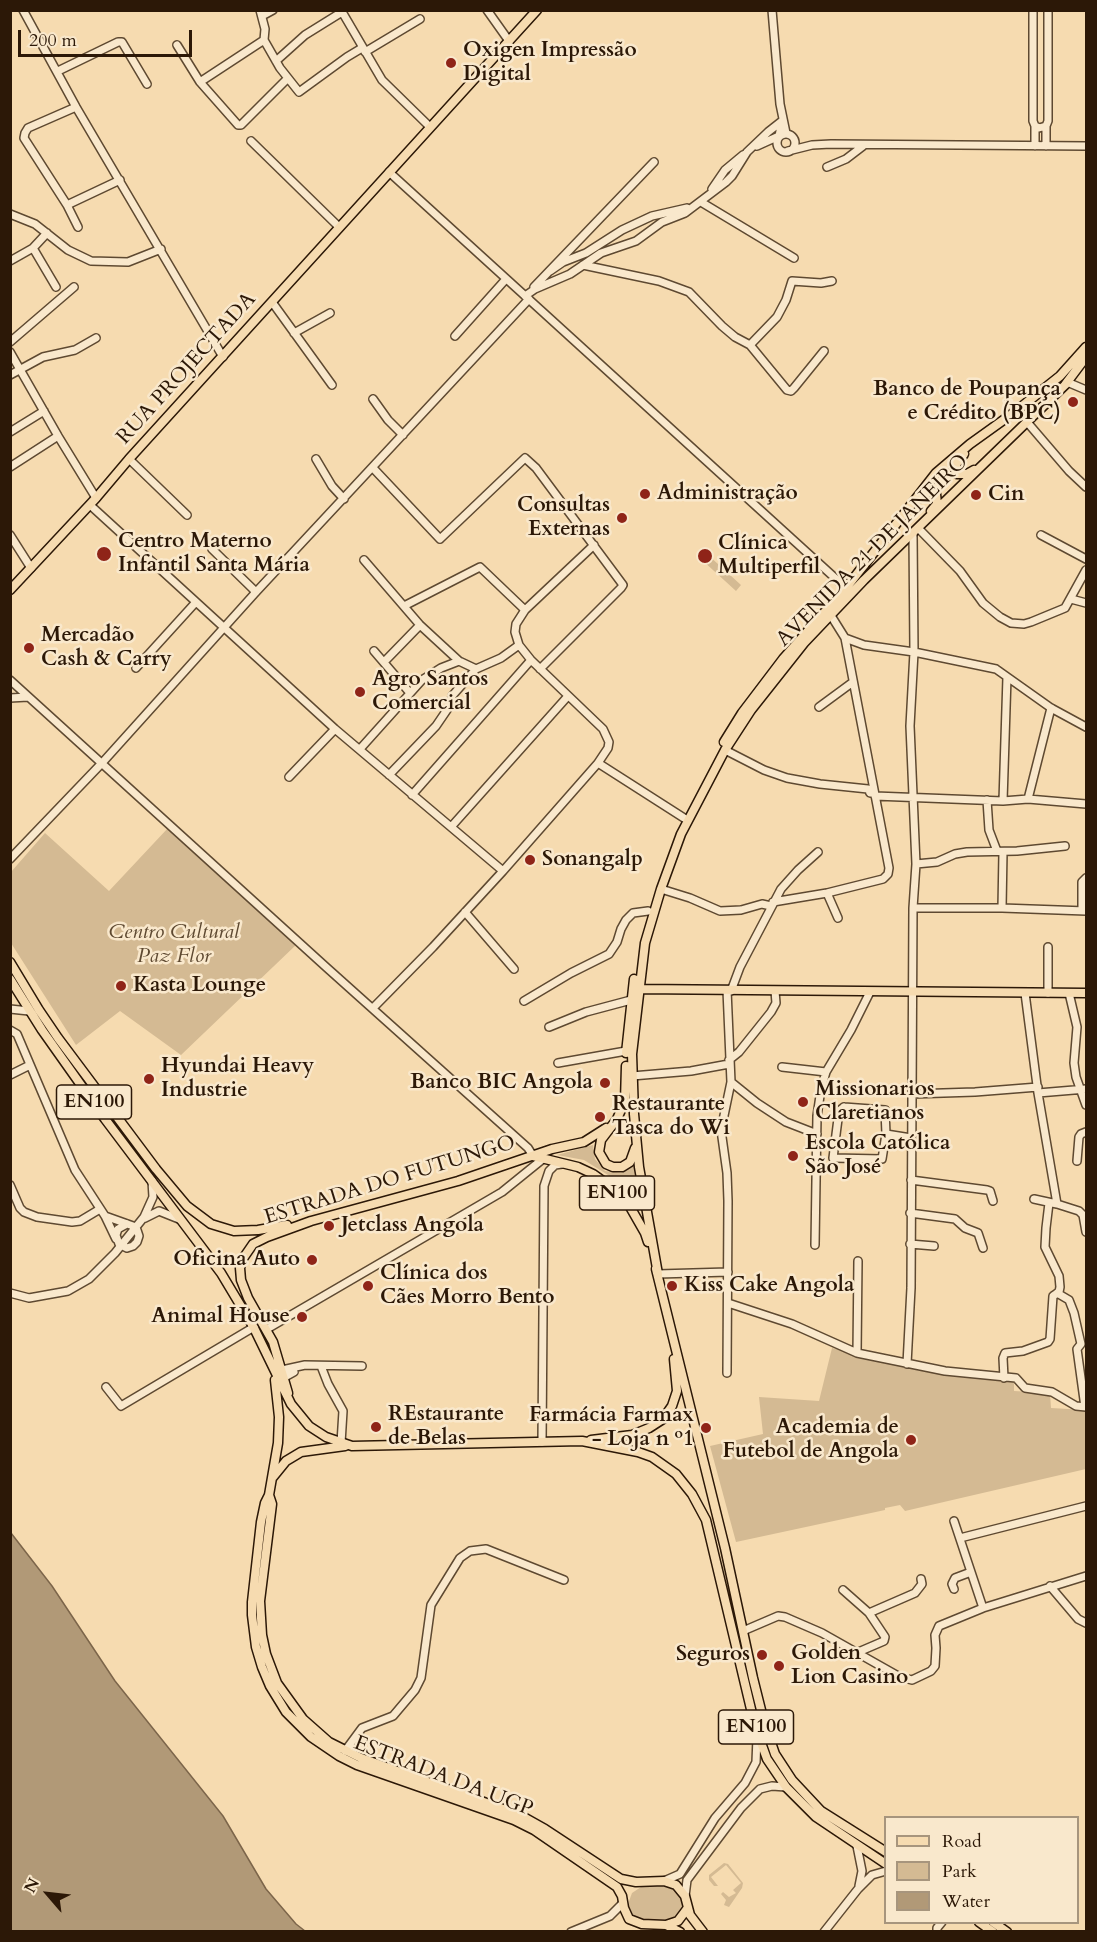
<!DOCTYPE html>
<html>
<head>
<meta charset="utf-8">
<style>
	body { margin:0 }
	#map { position:relative; width:1097px; height:1942px; overflow:hidden; background:#f6dbb0; font-family:Cardo,serif }
	canvas { display:block }
	.frame { position:absolute; inset:0; border:12px solid #2c1807; pointer-events:none }
	.legend { position:absolute; left:884px; top:1816px; width:195px; height:108px; box-sizing:border-box; background:#f9e8cc; border:2px solid #a7957d; margin:0; padding:8px 10px; list-style:none; font-size:18px; color:#2c1807 }
	.legend li { display:flex; align-items:center; gap:12px; height:30px }
	.legend b { width:30px; border:2px solid #a7957d }
	.north { position:absolute; left:18px; top:1864px; width:60px; height:60px; -webkit-text-stroke:4px #f9e8cc; paint-order:stroke; rotate:298deg; font-size:16px; font-weight:700; line-height:24px; text-align:center; color:#2c1807 }
	.north::after { content:''; display:block; margin:auto; width:21px; height:27px; background:#2c1807; clip-path:polygon(50% 0,100% 100%,50% 72%,0 100%) }
	.scale { position:absolute; left:18px; top:30px; width:174px; height:27px; box-sizing:border-box; border:3px solid #2c1807; border-top:0; padding-left:8px; font-size:18px; line-height:21px; white-space:nowrap; color:#2c1807; -webkit-text-stroke:4px #f9e8cc; paint-order:stroke }
</style>
</head>
<body>
<div id="map">
<canvas width="1097" height="1942"></canvas>
<div class="frame"></div>
<ul class="legend">
<li><b style="height:8px;background:#f6dbb0"></b>Road</li>
<li><b style="height:16px;background:#d4ba93"></b>Park</li>
<li><b style="height:16px;background:#b19977"></b>Water</li>
</ul>
<div class="north">N</div>
<div class="scale">200 m</div>
</div>
<script>
const c = document.querySelector('canvas').getContext('2d');
c.lineJoin = 'round';
function paint(path, color) {
  c.fillStyle = color;
  c.fill(path, 'evenodd');
}
function toPath(rows) {
  const path = new Path2D();
  for (const r of rows) {
    if (r.length === 3) {
      path.moveTo(r[0] + r[2], r[1]);
      path.arc(r[0], r[1], r[2], 0, 2 * Math.PI);
      continue;
    }
    path.moveTo(r[0], r[1]);
    for (let i = 2; i < r.length; i += 2) path.lineTo(r[i], r[i + 1]);
  }
  return path;
}
function strokePath(path, color, width, dash) {
  c.strokeStyle = color;
  c.lineWidth = width;
  c.lineCap = dash ? 'butt' : 'round';
  c.setLineDash(dash || []);
  c.stroke(path);
}
function write(font, color, halo, rows, align = 'center') {
  c.font = font + ' Cardo,serif';
  c.lineWidth = 5;
  c.setLineDash([]);
  c.textBaseline = 'middle';
  c.strokeStyle = halo;
  c.fillStyle = color;
  for (const [text, x, y, turn = 0] of rows) {
    c.save();
    c.translate(x, y);
    c.rotate((+turn || 0) * Math.PI / 180);
    c.textAlign = isNaN(turn) ? turn : align;
    if (halo) c.strokeText(text, 0, 0);
    c.fillText(text, 0, 0);
    c.restore();
  }
}
const green = toPath([
	[707,554,741,585,736,591,702,560],
	[168,828,297,944,181,1055,120,1011,76,1045,11,943,11,872,45,833,109,891],
	[593,1145,595,1159,605,1171,621,1173,636,1165,646,1217,630,1193,608,1175,584,1160,557,1155],
	[832,1348,950,1375,1014,1379,1014,1391,1050,1393,1051,1408,1086,1410,1086,1469,905,1511,900,1505,885,1508,885,1510,736,1542,710,1446,763,1434,759,1397,819,1401],
	[724,1863,728,1864,743,1883,742,1888,729,1907,724,1905,726,1900,721,1894,723,1892,729,1897,736,1893,733,1890,741,1883,726,1865,711,1877,718,1886,714,1886,709,1880,709,1875],
	[654,1885,668,1885,678,1890,684,1902,682,1908,675,1918,669,1920,642,1921,632,1915,628,1904,632,1893,641,1887]
]);
const water = toPath([
	[11,1533,52,1586,115,1681,223,1816,266,1889,296,1924,305,1931,11,1931,11,1533]
]);
const minor = toPath([
	[23,10,76,107,223,357],
	[260,10,265,29,264,40,280,68,299,92,347,57,362,48],
	[341,10,382,80,430,127],
	[487,10,509,41],
	[772,10,780,104,786,133],
	[1033,10,1033,121,1035,126,1039,128,1046,126,1048,121,1048,10],
	[262,16,273,10],
	[177,45,200,82,238,125,241,125,287,79],
	[365,52,420,19],
	[276,61,305,35,342,12],
	[58,71,118,42,122,42,147,84],
	[200,82,264,40],
	[76,107,28,128,25,133,24,138,67,205,78,227],
	[1035,126,1035,146],
	[786,143,9],
	[251,141,339,227],
	[757,146,779,136,782,121],
	[1046,146,1046,126],
	[788,151,812,145,831,144,1086,146],
	[827,167,846,159,863,146],
	[389,172,846,588],
	[712,189,725,170,743,155],
	[701,202,794,258],
	[67,205,120,180],
	[10,214,35,224,68,250,91,261,128,262,161,249],
	[33,248,56,287],
	[10,261,33,248,47,233],
	[583,265,659,281,689,292,722,326,735,337,750,345,787,390,791,391,794,388,824,351],
	[550,271,563,262,586,253,622,230,652,216,687,208],
	[534,287,654,162],
	[525,296,535,289,570,274,601,253,636,241,662,222,685,213,726,182,732,176,747,152,768,132,782,121],
	[272,302,332,385],
	[294,333,330,313],
	[455,336,506,279],
	[10,342,74,287],
	[750,345,777,317,786,300,792,281,821,283,832,281],
	[10,352,58,436,96,498],
	[10,375,43,357,75,350,96,338],
	[1067,382,1086,390],
	[373,399,388,420,403,435],
	[1027,422,1069,471,1086,487],
	[10,432,44,411],
	[129,459,187,515],
	[316,459,332,486,344,499],
	[10,467,58,436],
	[373,468,440,539,525,458,536,468,623,585,621,588,540,669],
	[90,505,335,729,503,871],
	[918,528,960,571,983,603,1000,617,1011,623,1024,624,1031,622,1065,608,1086,570],
	[10,535,31,568],
	[1041,535,1086,559],
	[212,549,256,592],
	[364,560,420,625,459,661,476,669,501,658,519,645],
	[1071,599,1086,603],
	[404,606,480,567,525,610],
	[830,614,845,638,864,645,914,652,996,669,1051,708,1086,727],
	[374,651,410,693],
	[384,662,420,625],
	[136,668,196,602],
	[10,680,326,967,528,1148,533,1156],
	[10,698,28,697],
	[819,707,853,682],
	[360,749,422,680,441,668,459,661],
	[725,750,764,770,787,778,820,784,868,789,870,793,874,793],
	[598,763,684,818],
	[389,775,436,726,451,704,452,696,476,669],
	[289,777,335,729],
	[412,795,531,660],
	[875,796,1003,801,1028,799,1086,804],
	[1028,799,1051,708],
	[987,800,989,830,997,851],
	[1003,801,1007,677],
	[451,827,568,696],
	[10,859,102,763,256,592,529,299],
	[916,864,937,862,955,854,967,852,1017,851,1065,846],
	[661,889,690,898,720,911,741,910,762,904,771,906],
	[827,893,838,918],
	[773,902,827,893,883,879,888,874,889,868,845,638],
	[913,908,1002,908,1086,911],
	[1002,908,1003,852],
	[1082,911,1082,882,1086,878],
	[465,912,514,969],
	[1048,947,1048,993],
	[727,990,731,1082,757,1103,786,1122,817,1134],
	[731,991,740,967,781,889,798,870,818,852],
	[1025,993,1038,1093,1057,1204],
	[1069,993,1077,1027,1074,1063,1076,1077,1086,1105],
	[524,1001,571,973,609,954,617,942,621,929,626,920,633,913,648,911],
	[373,1008,433,947,503,871,598,763,608,748,609,742,603,729,531,660,519,645,515,632,516,624,525,610,594,545],
	[10,1009,29,1011],
	[549,1027,586,1012,631,1000],
	[10,1030,17,1034,75,1170,105,1216,116,1239],
	[729,1060,739,1052,771,1012,776,1003,775,991],
	[558,1063,626,1051],
	[782,1067,826,1072],
	[10,1075,30,1065],
	[632,1076,691,1071,729,1064],
	[1038,1093,1086,1089],
	[912,1094,975,1092,1038,1087],
	[844,1107,885,1110,886,1134,882,1159,833,1158,839,1111,844,1107],
	[886,1134,911,1138],
	[1077,1161,1079,1137,1081,1134,1086,1132],
	[911,1180,987,1190,990,1191,993,1201],
	[10,1185,20,1208,24,1212,37,1217,72,1222,80,1221,100,1209],
	[1034,1199,1057,1204,1079,1211,1083,1215,1086,1232],
	[910,1213,955,1219,965,1228,978,1233,983,1248],
	[105,1216,133,1226,137,1230,139,1236,137,1242,133,1246,127,1248,119,1244,116,1235,118,1229,127,1224],
	[145,1218,159,1211,179,1219],
	[910,1244,934,1246],
	[815,1245,817,1116,821,1089,826,1072,851,1030,870,992],
	[658,1274,728,1272],
	[10,1293,29,1298,68,1291,89,1279,115,1253,144,1217,153,1197,152,1181],
	[1057,1293,1069,1300,1074,1313,1081,1344,1077,1349,1085,1407],
	[728,1303,792,1324,857,1353,945,1371,1016,1378,1025,1388,1052,1392,1076,1406,1086,1407],
	[267,1329,502,1192,544,1158],
	[857,1353,858,1261],
	[907,1364,911,1288,913,908,916,864,910,726,914,652,913,534],
	[321,1366,328,1384,343,1411,341,1443],
	[282,1370,305,1365,362,1366],
	[727,1373,728,1201,727,1173,721,1130,731,1082],
	[285,1377,294,1372],
	[1004,1378,1003,1358,1005,1353,1023,1351,1048,1342,1050,1339,1053,1296,1059,1292,1060,1287,1059,1276,1045,1247,1046,1228,1049,1203],
	[106,1387,121,1406,254,1327],
	[542,1442,544,1186,549,1171,555,1165,562,1164],
	[954,1521,983,1608],
	[960,1538,1086,1506],
	[1050,1586,1078,1619,1086,1623],
	[954,1589,952,1584,955,1578,971,1572],
	[843,1590,869,1613,885,1637,884,1641,856,1653],
	[869,1613,915,1593,922,1584,921,1579],
	[743,1631,778,1616,785,1617,822,1633,900,1677,912,1680,931,1671,935,1666,936,1648,935,1635,939,1626,983,1608,1086,1576],
	[345,1751,362,1728,393,1716,415,1690,421,1678,431,1605,460,1558,470,1551,486,1549,564,1580],
	[857,1846,862,1871,859,1886],
	[664,1881,680,1874,715,1818,745,1783,756,1762,757,1738],
	[685,1896,687,1880,741,1808,760,1789,772,1786,786,1787],
	[571,1932,610,1916,623,1903],
	[824,1932,858,1889,872,1875,886,1871],
	[937,1932,937,1928,942,1922]
]);
const major = toPath([
	[964,454,957,463,955,469,957,474,967,474,974,470],
	[920,498,929,492,936,494,937,504,931,511],
	[10,590,96,498,129,459,537,10],
	[724,742,742,713,783,659,846,588,936,473,970,444,1016,411,1060,376,1086,347],
	[10,962,39,1010,58,1038,156,1169,187,1206,211,1224,234,1231,258,1230,287,1225],
	[10,979,42,1030,105,1119,221,1273,254,1328,291,1404,309,1426,326,1437,352,1446,582,1441,638,1452,652,1457,676,1474,692,1494,706,1520,755,1726,767,1759,786,1787,816,1817,886,1864],
	[638,989,1086,993],
	[626,1053,634,979],
	[626,1066,625,1101,617,1119,601,1140,599,1152,606,1164,613,1167,622,1167,630,1162,635,1148],
	[533,1156,578,1167,593,1174,607,1184,629,1205,645,1233,648,1242],
	[656,1269,725,1548,753,1678,764,1722,775,1754,792,1780,821,1811,886,1852],
	[658,1274,639,1167,634,1114,632,1054,645,943,661,889,681,834,725,750,751,710,804,643,864,580,1065,385,1086,357],
	[275,1380,279,1417,278,1443,269,1495,265,1503,261,1522,252,1602,252,1615,256,1647,262,1667,270,1686,286,1712,311,1737,339,1756,357,1765,514,1820,534,1830,617,1887,622,1896,624,1908,629,1919,642,1924,666,1925,680,1932],
	[288,1393,273,1342,248,1298,241,1280,240,1268,242,1260,253,1244,267,1237,311,1221,458,1181,552,1149,584,1142,606,1128],
	[591,1440,632,1435,649,1428,663,1419,672,1406,677,1391,674,1359],
	[273,1477,286,1461,301,1452,345,1446],
	[269,1495,272,1504,260,1601,262,1635,266,1654,277,1683,303,1719,329,1742,361,1758,520,1815,545,1829,621,1879,636,1882,664,1881,676,1885,685,1896,690,1915,703,1932],
	[979,1922,993,1932],
	[993,1922,1007,1932],
	[666,1925,678,1921,687,1909]
]);
const markers = [
	[451,63,6,"#8f2418"],
	[1073,402,6,"#8f2418"],
	[645,494,6,"#8f2418"],
	[976,495,6,"#8f2418"],
	[622,518,6,"#8f2418"],
	[104,554,8,"#8f2418"],
	[705,556,8,"#8f2418"],
	[29,648,6,"#8f2418"],
	[360,692,6,"#8f2418"],
	[530,860,6,"#8f2418"],
	[121,986,6,"#8f2418"],
	[149,1079,6,"#8f2418"],
	[605,1083,6,"#8f2418"],
	[803,1102,6,"#8f2418"],
	[600,1117,6,"#8f2418"],
	[793,1156,6,"#8f2418"],
	[329,1226,6,"#8f2418"],
	[312,1260,6,"#8f2418"],
	[368,1286,6,"#8f2418"],
	[672,1286,6,"#8f2418"],
	[302,1317,6,"#8f2418"],
	[376,1427,6,"#8f2418"],
	[706,1428,6,"#8f2418"],
	[911,1440,6,"#8f2418"],
	[762,1655,6,"#8f2418"],
	[779,1666,6,"#8f2418"]
];
const shields = [
	[94,1102,75],
	[617,1193,75],
	[756,1727,75]
];
const shieldNames = [
	["EN100",94,1102],
	["EN100",617,1193],
	["EN100",756,1727]
];
const poiNames = [
	["Oxigen Impressão",463,51],
	["Digital",463,75],
	["Banco de Poupança",1061,390,"right"],
	["e Crédito (BPC)",1061,414,"right"],
	["Administração",657,494],
	["Cin",988,495],
	["Consultas",610,506,"right"],
	["Externas",610,530,"right"],
	["Centro Materno",118,542],
	["Infantil Santa Mária",118,566],
	["Clínica",718,544],
	["Multiperfil",718,568],
	["Mercadão",41,636],
	["Cash & Carry",41,660],
	["Agro Santos",372,680],
	["Comercial",372,704],
	["Sonangalp",542,860],
	["Kasta Lounge",133,986],
	["Hyundai Heavy",161,1067],
	["Industrie",161,1091],
	["Banco BIC Angola",593,1083,"right"],
	["Missionarios",815,1090],
	["Claretianos",815,1114],
	["Restaurante",612,1105],
	["Tasca do Wi",612,1129],
	["Escola Católica",805,1144],
	["São José",805,1168],
	["Jetclass Angola",341,1226],
	["Oficina Auto",300,1260,"right"],
	["Clínica dos",380,1274],
	["Cães Morro Bento",380,1298],
	["Kiss Cake Angola",684,1286],
	["Animal House",290,1317,"right"],
	["REstaurante",388,1415],
	["de Belas",388,1439],
	["Farmácia Farmax",694,1416,"right"],
	["- Loja n º1",694,1440,"right"],
	["Academia de",899,1428,"right"],
	["Futebol de Angola",899,1452,"right"],
	["Golden",791,1654],
	["Lion Casino",791,1678],
	["Seguros",750,1655,"right"]
];
const streetNames = [
	["RUA PROJECTADA",187,369,-48],
	["AVENIDA 21 DE JANEIRO",873,551,-45],
	["ESTRADA DO FUTUNGO",390,1181,-17],
	["ESTRADA DA UGP",443,1777,21]
];
const parkNames = [
	["Centro Cultural",174,933],
	["Paz Flor",174,957]
];
paint(green, '#d4ba93');
paint(water, '#b19977');
strokePath(water, '#7c654a', 1.5);
strokePath(minor, '#5e4931', 10);
strokePath(major, '#2c1807', 11);
strokePath(minor, '#f9e8cc', 7);
strokePath(major, '#f6dbb0', 8);
for (const [x, y, r, color] of markers) {
  const dot = new Path2D();
  dot.arc(x, y, r, 0, 2 * Math.PI);
  c.fillStyle = color;
  c.fill(dot);
  strokePath(dot, '#f9e8cc', 2);
}
for (const [x, y, w] of shields) {
  const box = new Path2D();
  box.roundRect(x - w / 2, y - 17, w, 34, 4.5);
  c.fillStyle = '#f9e8cc';
  c.fill(box);
  strokePath(box, '#2c1807', 1.5);
}
write('bold 20px', '#2c1807', null, shieldNames);
write('bold 21px', '#2c1807', '#f9e8cc', poiNames, 'left');
write('21px', '#2c1807', '#f9e8cc', streetNames);
write('italic 21px', '#5e4931', '#f9e8cc', parkNames);
</script>
</body>
</html>
